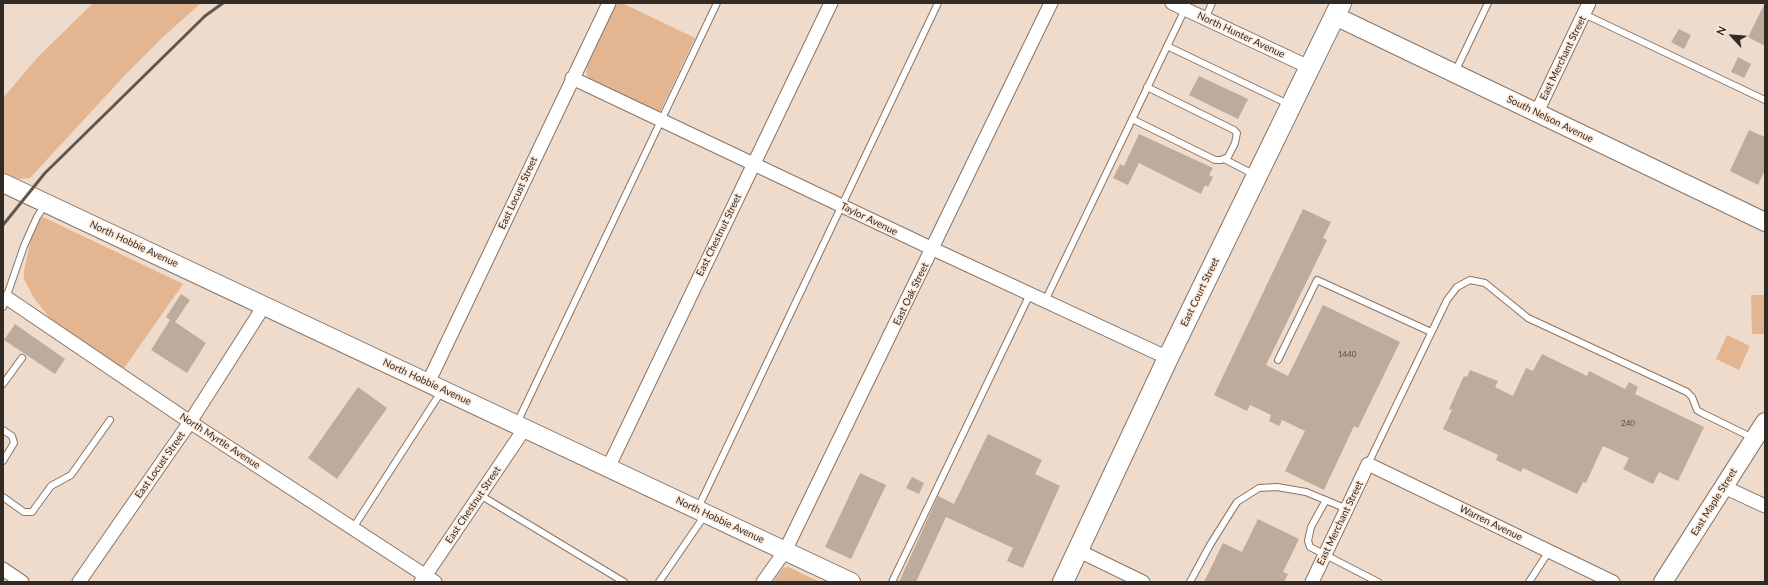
<!DOCTYPE html>
<html>
<head>
<meta charset="utf-8">
<style>
	body { margin:0 }
	#map { position:relative; width:1768px; height:585px; overflow:hidden; background:#eedbcb; font-family:Lato,sans-serif }
	canvas { display:block }
	.frame { position:absolute; inset:0; border:4px solid #322b25; pointer-events:none }
	.north { position:absolute; left:1712px; top:16px; width:40px; height:40px; -webkit-text-stroke:3px #fce8d8; paint-order:stroke; rotate:296deg; font-size:11px; font-weight:700; line-height:16px; text-align:center; color:#322b25 }
	.north::after { content:''; display:block; margin:auto; width:14px; height:18px; background:#322b25; clip-path:polygon(50% 0,100% 100%,50% 72%,0 100%) }
</style>
</head>
<body>
<div id="map">
<canvas width="1768" height="585"></canvas>
<div class="frame"></div>
<div class="north">N</div>
</div>
<script>
const c = document.querySelector('canvas').getContext('2d');
c.lineJoin = 'round';
function paint(path, color) {
  c.fillStyle = color;
  c.fill(path, 'evenodd');
}
function toPath(rows) {
  const path = new Path2D();
  for (const r of rows) {
    path.moveTo(r[0], r[1]);
    for (let i = 2; i < r.length; i += 2) path.lineTo(r[i], r[i + 1]);
  }
  return path;
}
function strokePath(path, color, width, dash) {
  c.strokeStyle = color;
  c.lineWidth = width;
  c.lineCap = dash ? 'butt' : 'round';
  c.setLineDash(dash || []);
  c.stroke(path);
}
function write(font, color, halo, rows, align = 'center') {
  c.font = font + ' Lato,sans-serif';
  c.lineWidth = 3;
  c.setLineDash([]);
  c.textBaseline = 'middle';
  c.strokeStyle = halo;
  c.fillStyle = color;
  for (const [text, x, y, turn = 0] of rows) {
    c.save();
    c.translate(x, y);
    c.rotate((+turn || 0) * Math.PI / 180);
    c.textAlign = isNaN(turn) ? turn : align;
    if (halo) c.strokeText(text, 0, 0);
    c.fillText(text, 0, 0);
    c.restore();
  }
}
const green = toPath([
	[93,3,201,3,163,37,126,74,30,178,18,179,3,172,3,98,38,57],
	[616,3,622,3,695,38,660,112,592,81,588,77,586,72,589,58],
	[43,217,183,284,122,371,55,325,34,298,24,279,24,271,34,225,38,219],
	[1751,295,1765,295,1765,334,1752,334],
	[1727,335,1750,346,1739,370,1716,359],
	[788,567,820,582,773,582,783,568]
]);
const building = toPath([
	[1765,3,1765,46,1748,37],
	[1679,29,1691,35,1684,49,1671,42],
	[1738,57,1751,64,1744,78,1731,72],
	[1199,76,1248,99,1238,119,1189,95],
	[1749,130,1765,137,1765,170,1758,185,1730,171],
	[1139,134,1213,168,1209,175,1213,177,1208,187,1205,185,1201,194,1139,163,1128,185,1113,178,1120,164,1124,166],
	[1303,209,1331,222,1323,238,1327,240,1266,365,1288,376,1323,305,1400,342,1358,428,1354,426,1324,490,1285,471,1305,431,1282,420,1279,426,1269,421,1271,415,1250,405,1247,411,1214,395],
	[181,294,190,300,175,322,206,343,187,373,151,350,170,320,166,317],
	[15,324,65,359,55,374,4,340],
	[1542,354,1587,376,1589,371,1625,389,1629,382,1638,387,1635,394,1704,427,1678,481,1659,472,1653,484,1623,469,1629,458,1603,446,1586,483,1583,482,1577,494,1523,468,1521,472,1496,460,1498,455,1443,429,1452,410,1449,409,1464,376,1467,377,1470,370,1498,381,1495,387,1513,396,1526,368,1533,371],
	[358,387,387,408,337,479,308,458],
	[988,434,1042,460,1035,474,1060,486,1023,568,1007,561,1013,548,946,517,916,582,899,582,938,496,954,504],
	[860,473,886,485,851,559,825,547],
	[912,477,924,483,919,494,906,488],
	[1258,519,1299,539,1283,572,1288,574,1284,582,1204,582,1223,543,1242,552]
]);
const service = toPath([
	[1584,14,1765,100],
	[1205,19,1212,3],
	[1167,46,1288,104],
	[1455,72,1488,3],
	[1132,119,1215,160,1221,160,1228,157,1235,143,1237,133,1234,130,1147,87],
	[1224,159,1255,175],
	[1045,301,1185,9],
	[3,307,24,246,37,217,45,205],
	[1278,360,1317,280,1431,332],
	[3,384,22,358],
	[517,423,717,3],
	[3,430,12,436,14,443,3,461],
	[1368,464,1447,300,1457,287,1470,280,1485,283,1528,318,1687,392,1692,397,1697,410,1702,413,1753,438],
	[480,495,624,582],
	[3,497,24,512,32,512,51,486,71,475,110,420],
	[1326,500,1311,527,1308,541,1310,547,1378,582],
	[698,508,938,3],
	[353,528,441,392],
	[659,582,705,515],
	[892,582,1030,294],
	[1190,582,1210,545,1237,502,1259,488,1277,487,1306,492,1347,509],
	[1529,582,1549,551]
]);
const minor = toPath([
	[1172,3,1311,68],
	[572,78,933,249,1168,358],
	[1537,112,1589,3],
	[7,298,190,422,435,582],
	[428,383,609,3],
	[608,468,831,3],
	[1724,487,1765,506],
	[1077,550,1143,582],
	[3,569,22,582],
	[79,582,190,422,264,306],
	[421,582,525,428],
	[763,582,785,551,1051,3],
	[1312,582,1368,464,1613,582]
]);
const secondary = toPath([
	[1335,16,1765,222],
	[3,183,851,582],
	[1663,582,1765,422]
]);
const primary = toPath([
	[1063,582,1168,358,1341,3]
]);
const rail = toPath([
	[3,225,45,173,205,16,223,3]
]);
const numberNames = [
	["1440",1347,354],
	["240",1628,423]
];
const streetNames = [
	["North Hunter Avenue",1241,35,25],
	["East Merchant Street",1563,58,-64],
	["South Nelson Avenue",1550,119,26],
	["East Locust Street",518,193,-65],
	["Taylor Avenue",869,219,26],
	["East Chestnut Street",719,235,-64],
	["North Hobbie Avenue",134,244,25],
	["East Court Street",1200,292,-64],
	["East Oak Street",911,294,-64],
	["North Hobbie Avenue",427,382,25],
	["North Myrtle Avenue",220,441,33],
	["East Locust Street",160,465,-55],
	["East Maple Street",1714,502,-58],
	["East Chestnut Street",473,505,-56],
	["North Hobbie Avenue",720,520,25],
	["East Merchant Street",1340,523,-64],
	["Warren Avenue",1491,523,26]
];
paint(green, '#e3b590');
paint(building, '#bdab9c');
strokePath(service, '#877568', 8);
strokePath(minor, '#877568', 15);
strokePath(secondary, '#877568', 20);
strokePath(primary, '#877568', 22);
strokePath(service, '#fff', 6);
strokePath(minor, '#fff', 13);
strokePath(secondary, '#fff', 18);
strokePath(primary, '#fff', 20);
strokePath(rail, '#61574e', 3);
write('8px', '#554b43', null, numberNames);
write('10px', '#322b25', '#fce8d8', streetNames);
</script>
</body>
</html>
